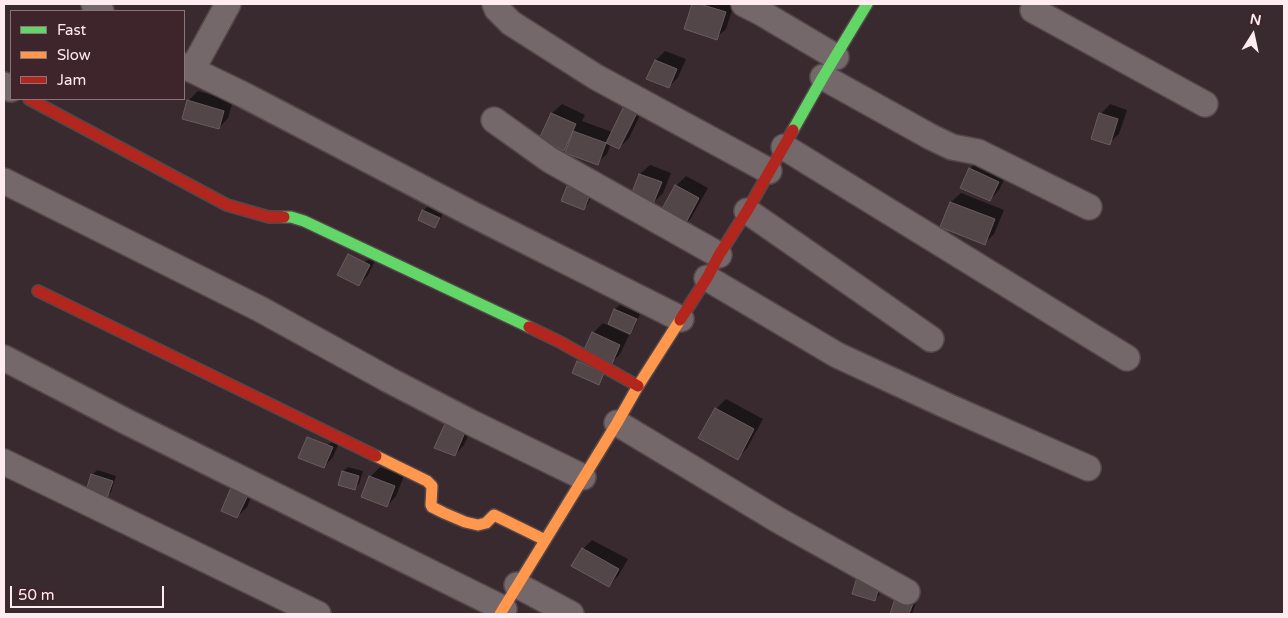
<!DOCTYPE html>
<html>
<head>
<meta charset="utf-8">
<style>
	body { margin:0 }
	#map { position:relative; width:1288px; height:618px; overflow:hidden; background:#382a2e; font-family:"Varela Round",sans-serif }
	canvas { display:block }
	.frame { position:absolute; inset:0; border:5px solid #feecf0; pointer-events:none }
	.legend { position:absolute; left:10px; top:10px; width:175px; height:90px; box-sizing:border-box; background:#3e242b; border:1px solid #8b747a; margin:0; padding:6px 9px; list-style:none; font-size:15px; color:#feecf0 }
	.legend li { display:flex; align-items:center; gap:10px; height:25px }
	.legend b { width:25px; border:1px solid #8b747a }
	.north { position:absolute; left:1228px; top:10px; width:50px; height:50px; -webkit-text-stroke:4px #3e242b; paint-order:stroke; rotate:10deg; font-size:14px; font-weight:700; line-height:20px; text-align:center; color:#feecf0 }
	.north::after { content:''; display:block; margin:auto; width:18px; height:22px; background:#feecf0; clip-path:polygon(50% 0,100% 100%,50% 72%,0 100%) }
	.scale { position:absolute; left:10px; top:586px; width:154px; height:22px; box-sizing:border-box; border:2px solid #feecf0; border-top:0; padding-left:6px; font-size:15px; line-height:18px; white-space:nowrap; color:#feecf0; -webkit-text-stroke:4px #3e242b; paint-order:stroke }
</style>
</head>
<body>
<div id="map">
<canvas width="1288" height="618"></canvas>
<div class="frame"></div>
<ul class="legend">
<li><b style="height:6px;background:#63d668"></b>Fast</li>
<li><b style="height:6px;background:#ff974d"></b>Slow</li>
<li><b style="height:6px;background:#b3261e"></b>Jam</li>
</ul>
<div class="north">N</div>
<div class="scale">50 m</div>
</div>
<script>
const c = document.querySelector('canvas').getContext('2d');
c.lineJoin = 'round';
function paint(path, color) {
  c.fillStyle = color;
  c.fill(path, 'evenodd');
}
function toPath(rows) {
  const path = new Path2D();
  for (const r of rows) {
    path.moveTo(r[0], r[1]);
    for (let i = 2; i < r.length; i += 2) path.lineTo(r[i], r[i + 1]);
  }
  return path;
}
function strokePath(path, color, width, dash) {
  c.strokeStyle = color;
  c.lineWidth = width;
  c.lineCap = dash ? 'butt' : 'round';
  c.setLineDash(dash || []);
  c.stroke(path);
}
const shadow = toPath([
	[693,4,734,4,726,29,716,38,685,29],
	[665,51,686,59,678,77,669,87,656,60],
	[198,91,233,101,228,118,219,128,188,101],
	[646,103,629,138,619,148,611,144,607,154,597,163,570,143,564,149,540,139,552,113,562,104,585,115,582,121,612,132],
	[1110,104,1127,110,1119,134,1109,143,1101,114],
	[980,159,1008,172,999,190,990,200,970,169],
	[650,165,671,173,663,193,653,203,632,195,640,174],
	[686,176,708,188,691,218,681,228,660,216,676,186],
	[573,182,594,190,588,204,584,208,568,186],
	[961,193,1004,210,994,234,985,243,942,226,951,202],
	[428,206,443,213,439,222,435,226,423,211],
	[378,255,368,275,359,284,339,274],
	[620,305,640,314,634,328,630,332,609,323,615,309],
	[603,323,629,335,620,354,610,364,584,352,593,333],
	[726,399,763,419,747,448,738,458,716,409],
	[477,416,464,445,455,455,436,447],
	[341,438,333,457,324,467,300,457],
	[348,467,363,471,359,484,355,488,343,471],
	[380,467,404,476,396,496,387,506,370,477],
	[97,470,116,476,111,492,107,496,88,490,93,474],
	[244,475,258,481,247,507,237,517],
	[592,540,628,559,618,576,609,586,583,549],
	[884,579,879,595,875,600,853,593],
	[897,596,918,597,912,614,891,614]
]);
const building = toPath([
	[692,4,700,4,726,12,717,40,684,29,692,4],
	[655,60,677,69,669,88,646,79,655,60],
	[187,100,224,111,219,129,182,119,187,100],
	[624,106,637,113,619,149,606,143,624,106],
	[551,113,576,124,564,151,539,139,551,113],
	[1099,113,1118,119,1110,145,1091,139,1099,113],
	[573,131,606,143,598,165,565,153,573,131],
	[969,168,999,182,990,201,960,188,969,168],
	[639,174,662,182,653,204,631,195,639,174],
	[675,185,699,198,682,230,658,216,675,185],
	[567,186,590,194,584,210,561,201,567,186],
	[950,202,995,219,985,245,940,227,950,202],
	[422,210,440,218,435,228,418,220,422,210],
	[348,254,370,265,359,286,337,275,348,254],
	[614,309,637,319,630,334,608,324,614,309],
	[592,332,620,345,611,366,583,352,592,332],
	[577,361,604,373,599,385,572,373,577,361],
	[715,408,754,429,738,460,698,438,715,408],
	[448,417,468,425,455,456,434,448,448,417],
	[307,437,333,447,324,468,298,458,307,437],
	[342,471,359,476,355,490,338,485,342,471],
	[91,474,113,481,107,498,86,491,91,474],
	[369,476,395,486,387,507,361,497,369,476],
	[233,483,250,491,237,518,221,511,233,483],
	[582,548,619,569,609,587,571,566,582,548],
	[857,577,880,584,875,601,852,594,857,577],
	[896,595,914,601,909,614,890,614,896,595]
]);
const street = toPath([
	[94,4,101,11],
	[495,4,497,9,511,23,596,77,769,171],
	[744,4,760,12,836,57],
	[1033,10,1205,104],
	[184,66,244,95,474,215,681,319],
	[192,70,228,4],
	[823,77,931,137,952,147,978,152,1089,207],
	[4,85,11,89],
	[494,120,550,160,719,255],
	[784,147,1127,358],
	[4,181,260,309,389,380,470,422,583,477],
	[747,211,931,339],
	[707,278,837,355,945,405,1088,468],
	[4,358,127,422,504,609],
	[617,423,778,520,907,592],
	[4,462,318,614],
	[517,585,571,614]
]);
const fast = toPath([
	[793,130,823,77,867,4],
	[284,217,291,217,304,221,529,327]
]);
const slow = toPath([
	[376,456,427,481,432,486,431,505,432,507,444,513,465,522,478,525,486,523,494,515,545,540],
	[500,614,617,423,638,386,680,320]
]);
const jam = toPath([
	[29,99,227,205,269,217,284,217],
	[38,291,376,456],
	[680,320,707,278,719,255,747,211,793,130],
	[529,327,560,342,638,386]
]);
paint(shadow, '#0007');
paint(building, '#524649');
strokePath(building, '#695c60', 1);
strokePath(street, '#54474a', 28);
strokePath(fast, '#54474a', 14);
strokePath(slow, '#54474a', 14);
strokePath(jam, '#54474a', 14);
strokePath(street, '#74686b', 25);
strokePath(fast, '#63d668', 11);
strokePath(slow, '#ff974d', 11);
strokePath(jam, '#b3261e', 11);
</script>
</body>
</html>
